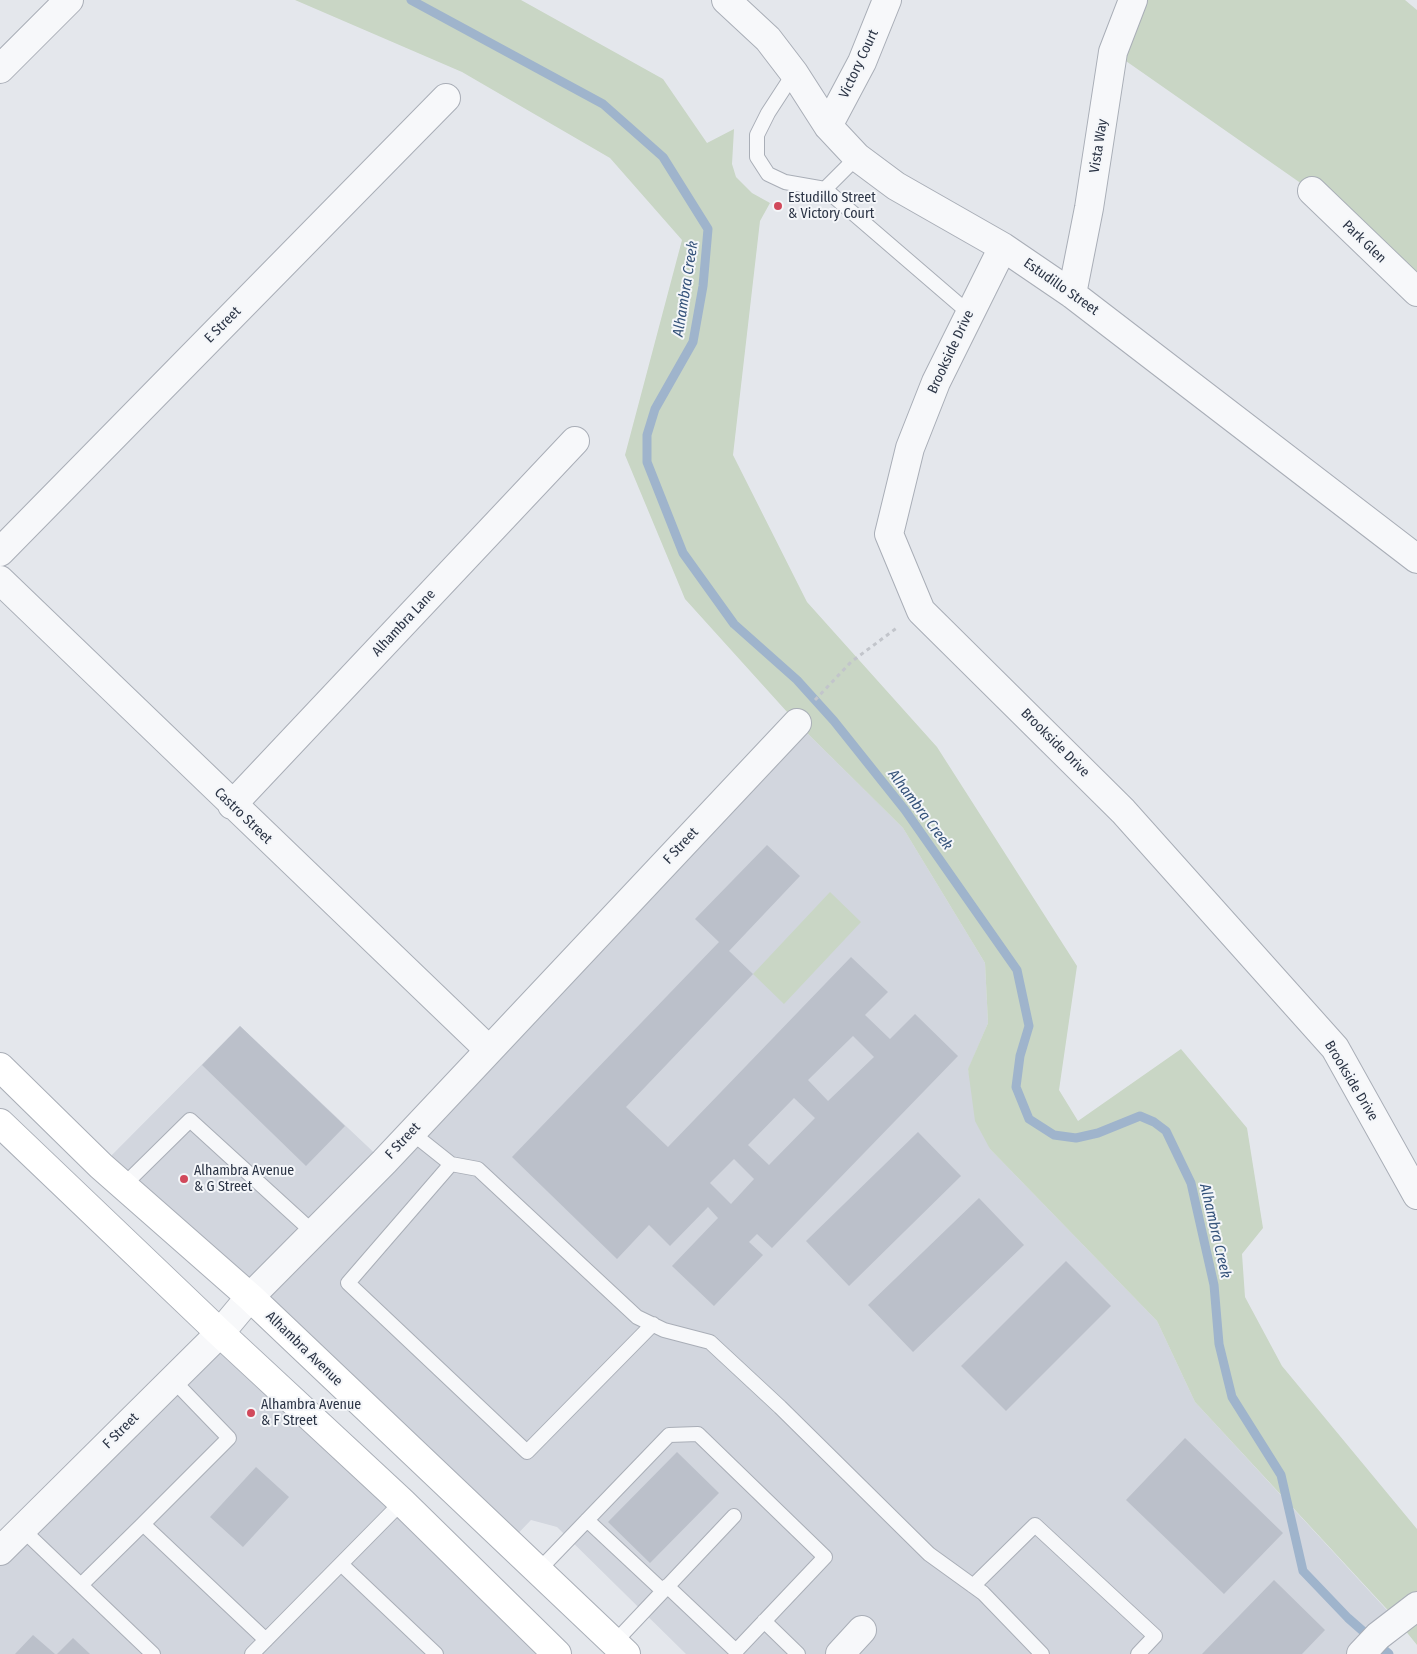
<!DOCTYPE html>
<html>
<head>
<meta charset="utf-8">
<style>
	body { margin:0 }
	canvas { display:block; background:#e4e7ec }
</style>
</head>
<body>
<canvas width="1417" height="1654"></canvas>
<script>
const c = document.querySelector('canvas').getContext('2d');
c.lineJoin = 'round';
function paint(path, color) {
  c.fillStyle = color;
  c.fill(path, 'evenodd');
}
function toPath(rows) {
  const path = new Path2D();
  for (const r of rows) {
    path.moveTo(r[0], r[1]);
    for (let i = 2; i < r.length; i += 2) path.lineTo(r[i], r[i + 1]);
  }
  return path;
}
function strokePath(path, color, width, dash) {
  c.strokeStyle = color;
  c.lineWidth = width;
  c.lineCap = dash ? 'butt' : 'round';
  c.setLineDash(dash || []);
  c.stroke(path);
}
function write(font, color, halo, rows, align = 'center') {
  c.font = font + ' "Fira Sans Condensed",sans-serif';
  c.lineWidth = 4;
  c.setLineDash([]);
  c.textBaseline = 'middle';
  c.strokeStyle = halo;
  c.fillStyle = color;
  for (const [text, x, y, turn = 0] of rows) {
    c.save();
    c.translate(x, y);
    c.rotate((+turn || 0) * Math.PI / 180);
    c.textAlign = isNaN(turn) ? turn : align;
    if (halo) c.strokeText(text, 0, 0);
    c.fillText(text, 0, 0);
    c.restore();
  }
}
const built = toPath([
	[797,723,903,828,985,963,988,1023,968,1070,990,1149,1157,1321,1195,1402,1395,1619,1363,1654,686,1654,557,1527,531,1520,508,1544,101,1166,240,1026,384,1162],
	[220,1333,557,1654,0,1654,0,1551]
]);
const green = toPath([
	[295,0,521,0,663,79,707,143,734,129,732,164,736,177,752,193,770,203,760,221,733,455,807,602,937,747,1077,966,1059,1090,1078,1121,1181,1049,1247,1128,1263,1228,1242,1254,1245,1297,1282,1366,1417,1529,1417,1645,1396,1619,1195,1402,1157,1321,990,1149,975,1121,968,1069,988,1023,985,963,903,828,797,723,685,599,625,455,682,240,610,158,462,72],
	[1133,0,1405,0,1417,10,1417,292,1312,191,1113,52],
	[830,892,861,922,784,1004,753,974]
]);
const stream = toPath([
	[411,0,603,104,663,157,708,229,703,286,693,342,655,409,647,435,647,462,683,553,734,624,797,680,834,721,905,810,1017,970,1029,1026,1020,1056,1016,1087,1029,1119,1054,1135,1076,1138,1098,1133,1140,1116,1154,1122,1166,1131,1191,1183,1214,1285,1219,1344,1232,1397,1281,1475,1303,1571,1348,1618,1389,1654]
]);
const building = toPath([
	[767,845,800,876,729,951,753,974,626,1107,668,1147,851,957,888,992,865,1015,890,1039,915,1014,958,1056,772,1248,757,1234,749,1242,763,1255,714,1306,672,1266,718,1218,708,1207,670,1246,649,1225,617,1259,512,1157,719,942,695,919],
	[853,1036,874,1057,828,1101,808,1080],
	[794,1098,815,1118,769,1165,748,1145],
	[734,1159,754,1179,731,1204,710,1183],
	[240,1026,345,1126,306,1166,202,1065],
	[918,1132,961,1176,849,1286,806,1241],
	[979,1198,1024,1245,913,1352,868,1305],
	[1066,1261,1111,1306,1006,1411,961,1366],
	[1185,1438,1283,1533,1224,1594,1126,1500],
	[677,1452,719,1493,650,1563,608,1522],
	[256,1467,289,1497,243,1547,210,1517],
	[1274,1580,1325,1630,1302,1654,1202,1654],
	[33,1635,55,1654,15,1654],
	[73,1638,90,1654,57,1654]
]);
const path = toPath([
	[815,700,851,662,898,627]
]);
const lane = toPath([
	[794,73,768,113,757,135,757,157,768,174,785,182,825,189,969,313],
	[825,189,857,157],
	[412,1133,451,1164,478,1169,637,1317,664,1330,710,1342,780,1407,929,1554,983,1593,1042,1654],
	[451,1164,348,1283,527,1452,653,1324],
	[124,1185,190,1120,315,1234],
	[173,1380,229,1438,143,1524,266,1640],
	[587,1520,663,1591],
	[22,1529,153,1654],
	[341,1564,436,1654],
	[538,1571,669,1435,698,1434,825,1557,736,1651,667,1586],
	[81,1585,143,1524],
	[973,1586,1035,1525,1155,1636,1138,1654],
	[764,1621,798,1654],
	[614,1643,734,1516],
	[252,1654,402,1502]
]);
const street = toPath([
	[726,0,768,39,794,73,828,126,857,157,896,186,1003,247,1072,294,1417,559],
	[0,69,69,0],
	[828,126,862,62,887,0],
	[1312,191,1417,292],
	[1003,247,936,382,910,448,889,534,921,611,1123,811,1335,1048,1417,1195],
	[1072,294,1089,208,1113,52,1133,0],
	[0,552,446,98],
	[0,580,488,1049],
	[232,805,575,441],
	[0,1551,220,1333,250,1297,384,1162,797,723],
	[840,1654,862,1630],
	[1361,1654,1378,1636,1417,1606]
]);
const secondary = toPath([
	[0,1067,101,1166,250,1297,626,1654],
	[0,1123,220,1333,402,1502,557,1654]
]);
const markers = [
	[778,206,5,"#d1495b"],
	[184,1179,5,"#d1495b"],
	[251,1413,5,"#d1495b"]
];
const streetNames = [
	["Victory Court",859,64,-65],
	["Vista Way",1099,146,-81],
	["Park Glen",1364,242,44],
	["Estudillo Street",1061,287,35],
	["E Street",223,325,-45],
	["Brookside Drive",951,352,-65],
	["Alhambra Lane",404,623,-47],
	["Brookside Drive",1055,743,45],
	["Castro Street",243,816,44],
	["F Street",681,846,-47],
	["Brookside Drive",1351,1081,59],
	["F Street",403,1141,-47],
	["Alhambra Avenue",304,1349,44],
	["F Street",121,1431,-45]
];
const poiNames = [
	["Estudillo Street",788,198],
	["& Victory Court",788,214],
	["Alhambra Avenue",194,1171],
	["& G Street",194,1187],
	["Alhambra Avenue",261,1405],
	["& F Street",261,1421]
];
const waterNames = [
	["Alhambra Creek",686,289,-81],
	["Alhambra Creek",920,810,53],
	["Alhambra Creek",1215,1231,77]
];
paint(built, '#d2d6de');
paint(green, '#c9d6c5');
strokePath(stream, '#9fb4cc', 9);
paint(building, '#bbc0ca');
strokePath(lane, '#a9aeb7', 16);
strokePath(street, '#a9aeb7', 30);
strokePath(secondary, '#a9aeb7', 30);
strokePath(path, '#c2c5cb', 3, [4, 4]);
strokePath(lane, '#f7f8fa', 14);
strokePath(street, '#f7f8fa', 28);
strokePath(secondary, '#fff', 28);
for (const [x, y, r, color] of markers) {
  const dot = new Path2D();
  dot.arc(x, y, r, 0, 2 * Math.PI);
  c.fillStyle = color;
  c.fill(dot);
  strokePath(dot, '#f4f6f9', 2);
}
write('14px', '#2b3445', '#f4f6f9', streetNames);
write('14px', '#2b3445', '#f4f6f9', poiNames, 'left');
write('italic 15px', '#34527a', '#f4f6f9', waterNames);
</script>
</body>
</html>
